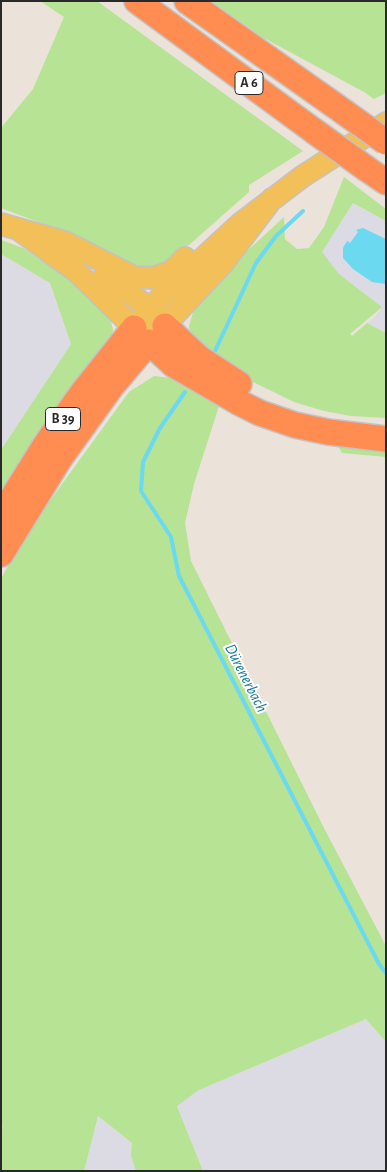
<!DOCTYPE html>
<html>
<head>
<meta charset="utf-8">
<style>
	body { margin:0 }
	#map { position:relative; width:387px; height:1172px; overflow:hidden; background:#ebe2da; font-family:"Alegreya Sans",sans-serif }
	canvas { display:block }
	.frame { position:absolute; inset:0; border:2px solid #292929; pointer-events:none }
</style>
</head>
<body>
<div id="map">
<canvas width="387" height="1172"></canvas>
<div class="frame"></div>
</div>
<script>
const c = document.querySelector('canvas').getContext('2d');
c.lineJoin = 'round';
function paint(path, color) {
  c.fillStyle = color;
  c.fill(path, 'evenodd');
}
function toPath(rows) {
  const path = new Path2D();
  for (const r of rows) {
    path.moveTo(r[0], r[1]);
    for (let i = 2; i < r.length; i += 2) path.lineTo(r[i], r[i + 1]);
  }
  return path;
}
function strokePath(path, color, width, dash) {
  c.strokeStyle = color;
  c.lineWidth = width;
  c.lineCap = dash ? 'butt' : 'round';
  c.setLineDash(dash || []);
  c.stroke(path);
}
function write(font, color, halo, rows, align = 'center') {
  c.font = font + ' "Alegreya Sans",sans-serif';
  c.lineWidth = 4;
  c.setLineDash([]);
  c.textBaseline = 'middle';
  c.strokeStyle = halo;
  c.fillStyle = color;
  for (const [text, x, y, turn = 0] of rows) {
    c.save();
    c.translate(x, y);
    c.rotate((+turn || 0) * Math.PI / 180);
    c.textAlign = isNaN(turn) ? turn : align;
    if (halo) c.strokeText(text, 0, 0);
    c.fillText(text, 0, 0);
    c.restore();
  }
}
const industrial = toPath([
	[353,203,386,221,386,333,367,323,374,318,382,307,339,274,321,252],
	[1,254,50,283,71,344,1,451],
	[366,1019,386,1042,386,1171,203,1171,177,1105,199,1090],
	[98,1116,132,1143,132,1156,136,1171,84,1171]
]);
const green = toPath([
	[40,1,97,1,303,151,249,185,249,192,163,268,139,272,75,236,1,208,1,128,33,89,64,17],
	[211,1,386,1,386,93,374,99,364,92,262,37],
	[344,177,386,209,386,221,353,203,322,252,339,274,382,307,350,334,352,336,367,323,386,333,386,418,351,416,324,411,294,402,251,381,192,342,189,326,195,306,245,253,284,217,285,239,297,249,309,248,324,227],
	[1,240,23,248,59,272,83,291,110,317,113,330,111,340,1,500,1,450,71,344,50,283,1,254],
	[154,376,179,379,220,403,194,484,185,523,191,561,325,830,386,946,386,1042,366,1019,199,1090,177,1106,203,1171,136,1171,131,1156,132,1143,98,1116,84,1171,1,1171,1,1129,3,1126,1,1125,1,579,22,539,129,392],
	[337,444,386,449,386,457,342,453]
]);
const water = toPath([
	[363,228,386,239,386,284,372,282,353,269,343,258,343,248,347,241,350,243,358,232,356,230]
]);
const stream = toPath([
	[215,351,256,263,276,236,303,211],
	[185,392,160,428,143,462,141,491,171,537,179,576,379,964,386,973]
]);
const major = toPath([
	[1,224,65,242,134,277,153,278,171,272,185,258],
	[18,229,76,271,149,342,224,262,272,199],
	[105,274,150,309,160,320],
	[134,328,160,298,240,224,303,176,386,123]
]);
const highway = toPath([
	[137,1,314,131],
	[187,1,344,112],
	[367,169,386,182],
	[165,326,199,358,239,384],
	[1,516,46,444,83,392,134,328],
	[1,554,60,458,111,387,149,342,174,365,238,402,260,413,295,425,328,432,386,439]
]);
const highwayBridge = toPath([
	[344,112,386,142],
	[314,131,367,169]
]);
const shields = [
	[249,83,28],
	[63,419,35]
];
const shieldNames = [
	["A 6",249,83],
	["B 39",63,419]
];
const waterNames = [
	["Dürenerbach",246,678,63]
];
paint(industrial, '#dcdbe3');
paint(green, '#b7e395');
paint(water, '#6bd9ef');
strokePath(stream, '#6bd9ef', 4);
strokePath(major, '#c3c3c3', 24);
strokePath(highway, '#c3c3c3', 28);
strokePath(major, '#f2bf58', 21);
strokePath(highway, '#ff8c51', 25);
strokePath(highwayBridge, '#c3c3c3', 28, []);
strokePath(highwayBridge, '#ff8c51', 25);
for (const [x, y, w] of shields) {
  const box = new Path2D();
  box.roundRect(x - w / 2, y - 11.5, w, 23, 4);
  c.fillStyle = '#fff';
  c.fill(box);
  strokePath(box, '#292929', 1);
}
write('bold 14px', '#292929', null, shieldNames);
write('italic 16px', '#0c7699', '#fff', waterNames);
</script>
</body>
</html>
